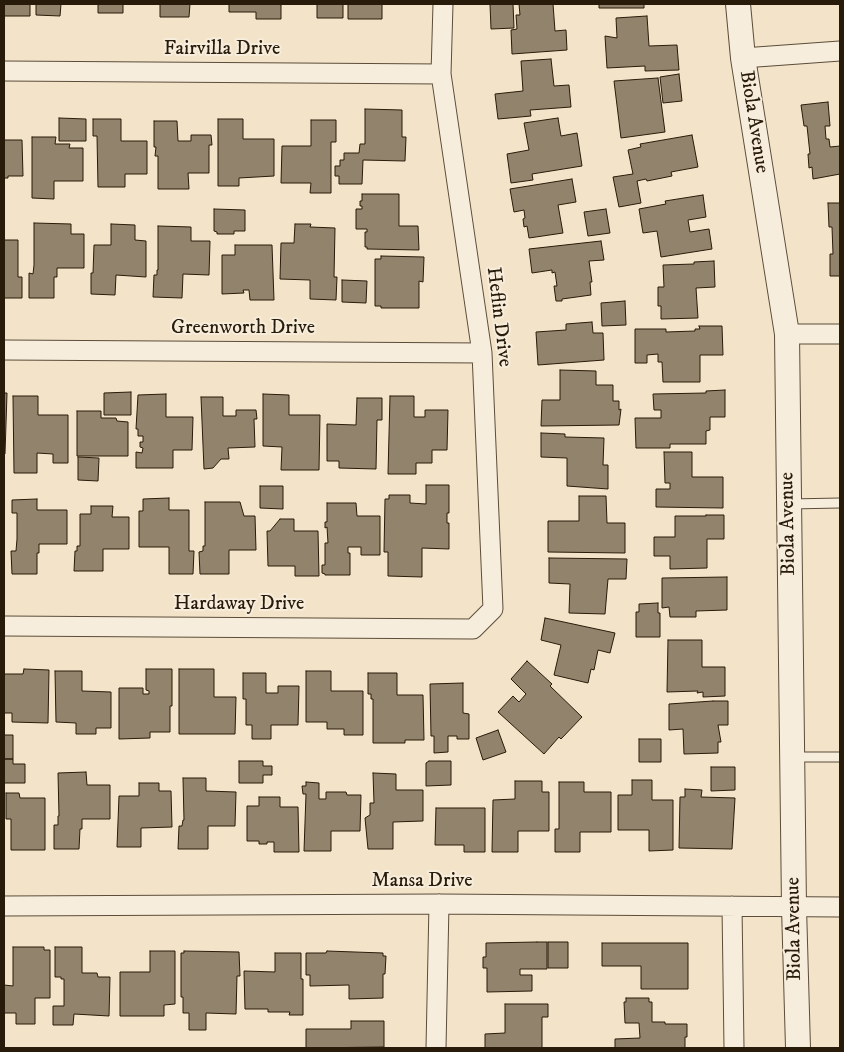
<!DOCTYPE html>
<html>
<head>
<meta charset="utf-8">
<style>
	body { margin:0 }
	#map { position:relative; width:844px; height:1052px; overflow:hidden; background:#f2e3c9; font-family:"IM FELL DW Pica",serif }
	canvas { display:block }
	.frame { position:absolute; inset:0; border:5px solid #291b09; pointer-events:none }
</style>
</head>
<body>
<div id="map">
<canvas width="844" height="1052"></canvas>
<div class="frame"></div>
</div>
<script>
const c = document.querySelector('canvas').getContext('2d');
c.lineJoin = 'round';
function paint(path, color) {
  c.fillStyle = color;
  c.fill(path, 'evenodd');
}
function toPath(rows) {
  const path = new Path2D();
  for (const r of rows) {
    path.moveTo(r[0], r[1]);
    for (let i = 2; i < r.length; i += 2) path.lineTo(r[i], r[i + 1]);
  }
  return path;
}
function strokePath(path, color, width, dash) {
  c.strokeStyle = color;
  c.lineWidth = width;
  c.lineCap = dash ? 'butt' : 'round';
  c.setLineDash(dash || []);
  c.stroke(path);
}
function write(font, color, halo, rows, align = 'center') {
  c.font = font + ' "IM FELL DW Pica",serif';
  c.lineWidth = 4;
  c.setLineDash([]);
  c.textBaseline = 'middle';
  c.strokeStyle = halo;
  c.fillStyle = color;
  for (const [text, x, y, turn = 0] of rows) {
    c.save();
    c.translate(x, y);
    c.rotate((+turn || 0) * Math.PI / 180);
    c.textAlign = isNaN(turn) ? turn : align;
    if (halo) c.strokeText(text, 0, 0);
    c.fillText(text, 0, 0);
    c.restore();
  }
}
const building = toPath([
	[4,4,30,4,30,16,4,16,4,4],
	[36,4,61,4,60,16,36,15,36,4],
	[98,4,123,4,123,13,98,13,98,4],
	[160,4,190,4,189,17,160,17,160,4],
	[229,4,279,4,281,5,281,19,256,19,256,12,229,12,229,4],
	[317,4,343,4,343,18,317,18,317,4],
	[348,4,382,4,382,19,348,19,348,4],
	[490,4,513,4,514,28,491,29,490,4],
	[519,4,553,4,555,31,566,30,567,50,512,54,511,30,517,29,516,15,520,15,519,4],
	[599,4,644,4,644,8,599,8,599,4],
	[647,16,649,46,677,45,679,70,645,71,645,66,607,68,605,36,617,38,616,18,647,16],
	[551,59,554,86,569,85,571,107,530,110,531,116,498,119,495,94,523,91,521,61,551,59],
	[679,74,682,101,663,103,660,77,679,74],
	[658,78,665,132,621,138,614,81,658,78],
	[828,102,830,126,825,126,826,139,829,139,830,147,840,146,840,174,813,179,812,167,809,168,808,154,810,154,807,126,804,126,801,105,828,102],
	[365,109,402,110,402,137,406,137,405,161,363,160,362,184,339,184,339,176,335,176,335,166,340,166,340,160,344,160,344,153,359,153,360,144,365,144,365,109],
	[59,118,86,119,86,141,59,141,59,118],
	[558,118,561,136,577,133,582,166,532,174,533,180,511,183,507,154,529,150,524,123,558,118],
	[93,119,121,119,121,141,147,141,147,174,125,174,125,187,98,187,97,136,93,136,93,119],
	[218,119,243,119,243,139,274,139,274,176,239,178,239,186,218,186,218,119],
	[311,120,336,120,336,142,331,142,331,193,310,193,311,183,281,183,282,146,311,146,311,120],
	[154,121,177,121,178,141,191,141,191,135,211,135,212,145,209,145,209,173,188,173,189,189,158,189,158,156,155,156,156,147,154,147,154,121],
	[692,135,698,167,671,172,672,176,647,181,646,179,637,181,641,203,619,207,613,177,633,174,628,150,641,147,640,144,692,135],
	[32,137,56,137,55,144,70,144,69,148,83,148,83,181,54,181,54,199,32,198,32,137],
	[4,140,22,140,23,176,8,176,8,178,4,178,4,140],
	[572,179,576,202,558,205,563,233,529,238,527,226,524,227,523,219,525,218,524,210,514,212,510,189,572,179],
	[362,194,399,194,399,226,418,226,419,250,367,249,367,247,365,247,365,232,367,232,367,229,356,229,356,209,362,209,362,206,360,206,360,201,362,201,362,194],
	[703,195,706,217,688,220,690,232,709,229,712,249,661,257,657,231,643,233,639,209,666,204,665,201,703,195],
	[828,203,840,203,840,276,830,276,830,254,833,254,832,227,829,227,828,203],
	[214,209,245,210,245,231,234,231,234,234,217,234,217,232,214,231,214,209],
	[606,209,610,233,588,236,584,212,606,209],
	[34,223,71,224,71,234,84,234,84,268,57,268,57,277,54,277,54,298,29,298,29,273,33,274,34,265,34,223],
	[111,224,135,225,135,240,146,241,146,277,116,275,115,295,91,294,91,273,93,273,94,245,111,245,111,224],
	[295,224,311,224,310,227,335,228,334,277,337,277,336,300,310,299,310,280,280,279,281,243,294,243,295,224],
	[158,226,191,227,191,241,210,241,209,275,183,274,182,298,153,297,154,275,157,275,157,270,158,270,158,226],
	[4,240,18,240,18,277,22,277,22,298,4,298,4,240],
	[601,241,604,260,589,261,592,282,590,282,591,295,562,299,562,301,556,301,554,286,557,286,555,272,552,273,552,270,532,273,529,249,601,241],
	[235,245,272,245,274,300,250,300,249,290,243,290,244,293,222,294,222,255,235,255,235,245],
	[381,256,424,257,423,282,419,281,419,308,381,308,381,306,375,306,375,259,381,259,381,256],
	[714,261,715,287,696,288,698,318,661,319,661,306,658,306,658,287,664,287,663,265,694,264,694,262,714,261],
	[342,280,367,281,366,303,342,302,342,280],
	[625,301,626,325,602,326,601,303,625,301],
	[592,322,593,333,603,333,604,360,538,365,536,332,566,330,566,324,592,322],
	[699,326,722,326,723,355,700,355,700,382,663,382,662,362,658,362,658,354,647,355,647,363,635,363,635,329,666,329,666,332,695,331,695,329,700,329,699,326],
	[560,370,596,371,596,385,613,385,613,401,619,401,619,410,621,409,619,425,541,426,542,400,560,400,560,370],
	[725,390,725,417,710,417,710,430,706,431,706,444,670,444,670,448,636,448,635,418,661,418,661,410,654,410,653,394,706,393,706,391,725,390],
	[131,392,131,415,104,415,104,393,131,392],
	[4,393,7,393,5,454,4,454,4,393],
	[166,394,166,417,193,417,192,450,173,450,173,468,136,468,136,452,142,453,143,448,140,447,140,442,143,442,143,436,138,436,138,429,136,429,138,395,166,394],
	[263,394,289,395,289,415,320,415,319,470,281,470,282,447,263,446,263,394],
	[13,396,38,396,38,415,68,415,68,463,53,463,53,454,37,453,37,473,14,473,13,396],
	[390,396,414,396,414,417,425,417,425,410,448,410,447,450,432,450,432,463,416,463,416,474,388,474,390,396],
	[201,397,223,397,223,416,236,416,236,410,256,410,257,419,254,419,255,447,228,448,229,459,221,459,213,468,204,469,201,397],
	[357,398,382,398,382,420,377,420,376,469,339,468,339,461,327,461,327,424,356,425,357,398],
	[77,411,101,411,101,418,116,418,117,421,128,422,128,456,77,456,77,411],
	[541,433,565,434,565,437,604,438,603,465,608,465,608,489,567,486,567,458,541,457,541,433],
	[664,452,692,452,692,477,723,477,723,508,656,507,656,489,670,489,670,483,665,483,664,452],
	[78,457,99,458,98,481,78,480,78,457],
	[426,485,449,485,449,513,447,513,447,523,449,523,449,549,422,548,422,577,388,576,388,552,384,552,385,499,389,499,389,495,410,495,410,503,426,504,426,485],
	[260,486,283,486,283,509,260,508,260,486],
	[579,496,606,496,607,523,625,523,625,553,548,552,548,521,579,521,579,496],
	[169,498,169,510,189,510,189,551,194,551,193,574,169,574,169,547,139,547,139,511,143,511,143,499,169,498],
	[37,499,37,510,67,510,67,544,39,544,39,553,37,553,37,574,12,574,11,551,16,551,17,539,17,513,12,513,12,500,37,499],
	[205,502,240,502,244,516,255,516,256,550,229,550,229,574,200,574,199,552,203,551,203,546,205,546,205,502],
	[327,503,356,503,357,516,380,516,380,555,361,555,361,547,348,547,348,553,350,553,350,575,325,575,325,574,322,573,322,565,325,565,325,543,328,543,327,527,325,528,325,522,327,522,327,503],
	[91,506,113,506,112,517,129,517,129,549,103,549,103,571,74,571,75,551,77,551,77,546,80,546,80,514,91,514,91,506],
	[706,515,724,515,724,539,707,539,707,568,670,569,670,556,654,556,654,537,675,537,675,516,706,516,706,515],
	[280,519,294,519,294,531,318,531,319,576,295,576,295,566,268,566,267,531,270,531,280,519],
	[549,558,627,559,626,579,608,579,605,614,569,613,570,584,549,583,549,558],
	[727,577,727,610,696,611,696,617,670,617,669,607,662,608,662,578,727,577],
	[658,603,658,613,660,613,660,637,636,637,636,612,639,612,639,604,658,603],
	[545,618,615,633,610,653,598,650,594,670,591,669,588,683,554,675,561,645,541,640,545,618],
	[668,640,702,640,702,667,725,667,725,696,703,697,703,692,697,693,698,691,667,692,668,640],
	[527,661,552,684,550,686,582,717,561,739,559,737,544,754,498,712,513,696,519,702,526,694,511,679,527,661],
	[24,669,49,670,48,723,12,722,12,713,4,713,4,674,23,674,24,669],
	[146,669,172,669,172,706,170,706,170,732,150,732,150,738,119,739,119,688,143,688,143,694,149,694,149,691,146,690,146,669],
	[179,669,214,669,214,697,236,697,235,734,179,734,179,669],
	[55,671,82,671,82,691,111,692,111,728,96,728,96,734,76,734,76,723,56,722,55,671],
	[306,671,331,671,331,691,363,691,363,735,344,735,344,729,327,729,327,722,306,722,306,671],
	[243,673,266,673,266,693,278,693,278,686,299,686,298,725,271,725,271,739,252,739,252,725,246,725,246,699,243,699,243,673],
	[368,673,397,673,397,695,423,695,424,740,405,740,405,743,373,743,373,699,371,699,371,694,368,694,368,673],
	[463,683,463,713,469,714,469,739,457,739,457,736,448,736,448,752,434,753,434,736,431,736,430,684,463,683],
	[713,701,728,701,728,725,718,725,721,742,718,742,718,753,684,754,683,729,669,730,669,704,713,701],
	[498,730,506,752,483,760,476,738,498,730],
	[4,735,13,735,13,759,4,759,4,735],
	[639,739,661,739,661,762,639,762,639,739],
	[4,759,13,759,13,764,25,764,25,783,4,783,4,759],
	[239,761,263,761,263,766,272,766,272,775,263,775,263,783,239,783,239,761],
	[429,761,451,761,451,785,426,786,426,763,429,761],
	[711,767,735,767,735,790,711,791,711,767],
	[86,772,87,785,110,785,110,819,82,819,82,829,80,829,79,849,54,849,54,825,58,825,58,816,59,816,58,773,86,772],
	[373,773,396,774,396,790,423,790,423,821,393,822,393,849,368,849,365,818,370,815,370,803,374,803,373,773],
	[183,778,206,778,206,791,236,792,235,826,208,826,208,849,178,849,179,826,182,826,183,820,184,820,183,778],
	[632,780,652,780,652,800,673,800,673,850,649,851,649,830,618,830,618,795,632,795,632,780],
	[515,781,542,781,542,792,549,792,549,831,518,831,518,852,492,852,493,800,515,799,515,781],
	[306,782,319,783,319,799,326,799,326,792,346,792,347,795,361,795,360,831,331,831,331,851,304,851,306,794,303,794,302,786,306,786,306,782],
	[559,782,584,782,584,792,611,792,611,832,580,832,580,852,555,852,555,829,559,829,559,782],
	[139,783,159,783,159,791,171,791,172,827,141,828,141,847,117,847,119,796,139,796,139,783],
	[685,789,702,790,701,797,735,798,732,849,679,848,680,797,685,797,685,789],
	[6,793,19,793,20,798,45,798,45,850,11,850,11,819,6,819,6,793],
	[259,797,280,797,280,807,298,807,299,852,274,852,274,842,267,842,267,844,259,844,259,841,247,841,247,806,259,806,259,797],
	[436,808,485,808,485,852,464,852,464,845,435,845,436,808],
	[537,942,547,942,547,969,520,969,520,975,532,975,532,991,487,992,487,968,483,968,483,957,486,957,486,943,537,942],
	[548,942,568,942,568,968,548,968,548,942],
	[602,943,688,943,688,989,641,989,641,966,602,966,602,943],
	[13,947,44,947,44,950,50,950,50,998,35,998,35,1024,16,1024,16,1013,4,1013,4,985,13,986,13,947],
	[55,947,82,947,82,973,97,973,98,977,110,977,109,1016,74,1014,73,1025,53,1025,53,1006,64,1006,64,979,61,979,61,977,55,977,55,947],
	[150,951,175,951,175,1004,164,1005,164,1016,120,1016,120,972,150,972,150,951],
	[184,951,239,952,240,976,237,976,236,1014,206,1013,206,1030,189,1030,189,1013,183,1013,183,997,181,997,181,953,184,953,184,951],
	[327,951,383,953,383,956,386,956,385,974,383,974,383,998,349,999,349,985,310,986,310,975,306,975,306,953,326,953,327,951],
	[275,953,301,953,301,979,303,979,303,1015,289,1015,290,1012,268,1012,268,1009,245,1009,244,971,275,972,275,953],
	[626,998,649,998,649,1002,652,1002,652,1022,665,1022,665,1024,687,1024,687,1037,685,1037,685,1048,615,1048,615,1039,640,1038,639,1023,625,1023,624,1002,626,1002,626,998],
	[505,1004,548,1004,548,1017,542,1017,542,1048,485,1048,485,1034,505,1033,505,1004],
	[351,1021,384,1021,384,1047,306,1048,306,1029,351,1029,351,1021]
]);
const service = toPath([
	[789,504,840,503],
	[793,757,840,757]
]);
const minor = toPath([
	[743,58,840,51],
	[4,71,441,74],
	[787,334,840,334],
	[4,350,482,353],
	[4,626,473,629,493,609,482,353,441,74,443,4],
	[4,906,439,904,840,907],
	[732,906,734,1048],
	[436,1048,439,904]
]);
const tertiary = toPath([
	[738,4,743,58,787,334,794,907,798,1048]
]);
const streetNames = [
	["Fairvilla Drive",222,50],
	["Biola Avenue",753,122,81],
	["Heflin Drive",498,317,83],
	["Greenworth Drive",243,329],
	["Biola Avenue",789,524,-91],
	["Hardaway Drive",239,605],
	["Mansa Drive",422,882],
	["Biola Avenue",795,929,-91]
];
paint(building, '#92836d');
strokePath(building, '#291b09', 1);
strokePath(service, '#5b4d39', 11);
strokePath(minor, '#5b4d39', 21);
strokePath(tertiary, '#5b4d39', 26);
strokePath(service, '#f7eddc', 9);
strokePath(minor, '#f7eddc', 19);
strokePath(tertiary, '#f7eddc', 24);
write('20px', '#291b09', '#f7eddc', streetNames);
</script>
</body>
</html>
